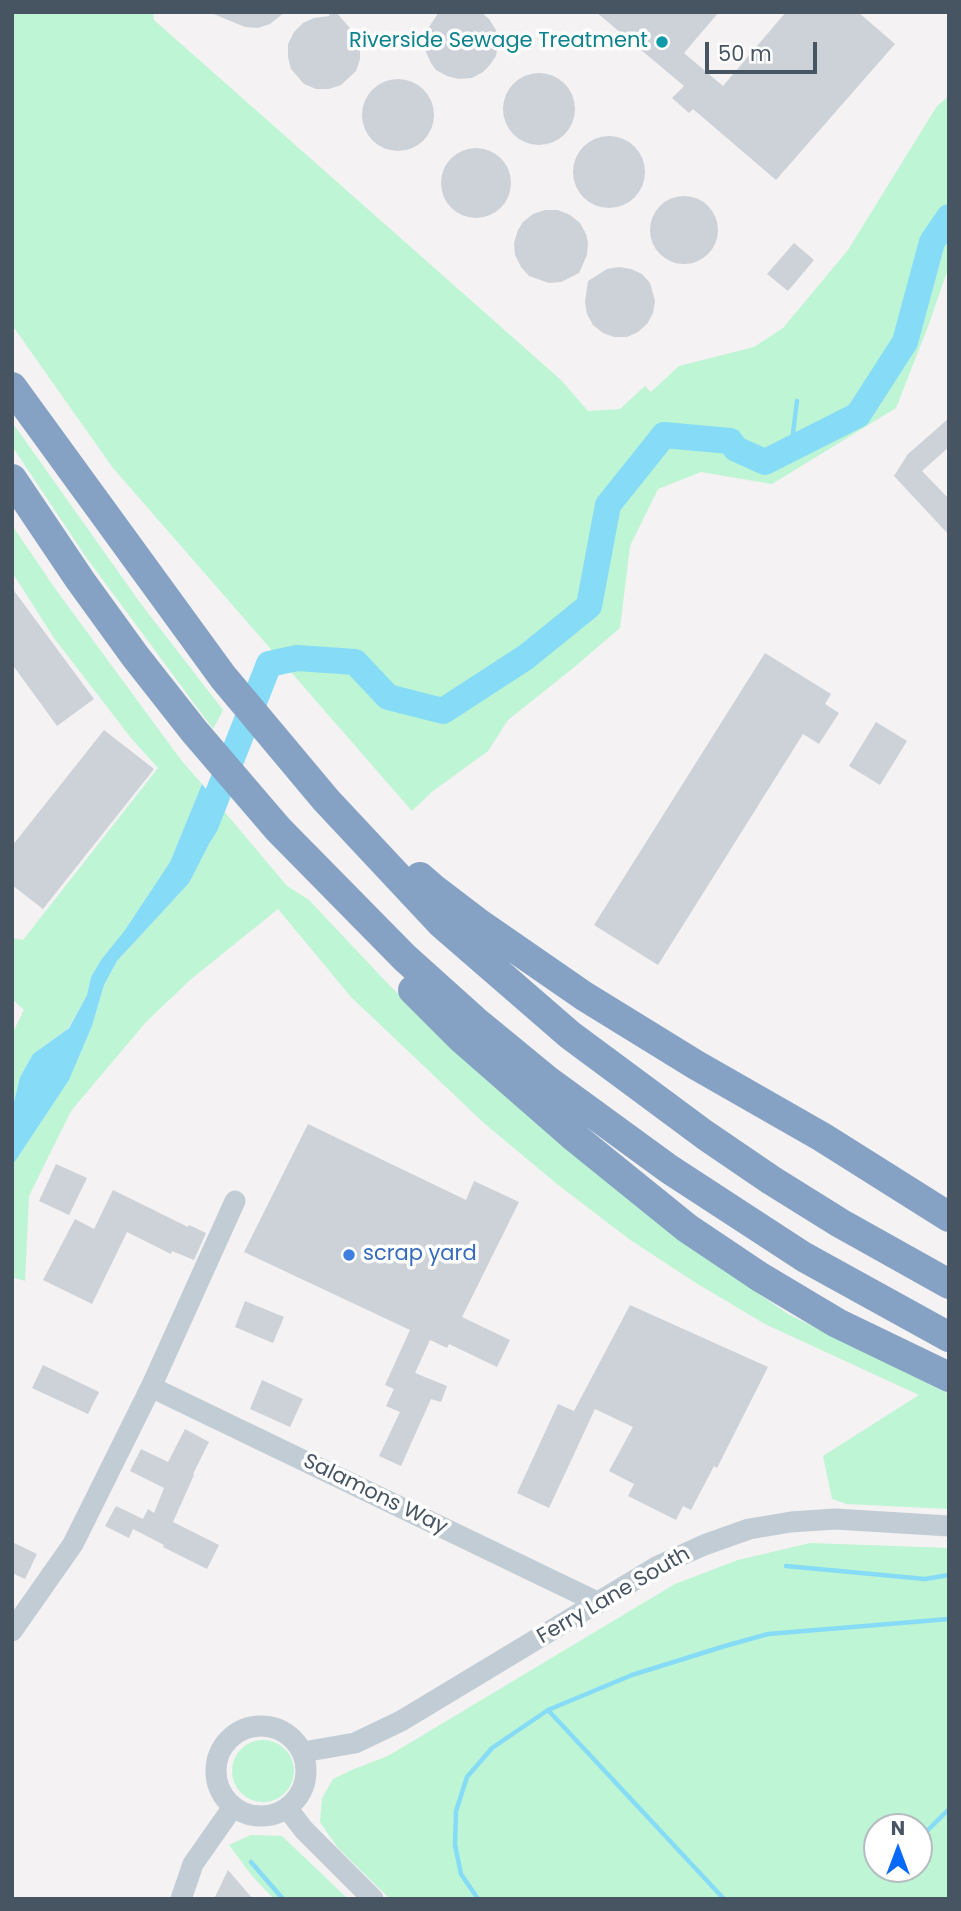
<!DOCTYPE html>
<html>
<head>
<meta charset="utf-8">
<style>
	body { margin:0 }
	#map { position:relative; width:961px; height:1911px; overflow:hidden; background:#f4f2f2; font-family:Poppins,sans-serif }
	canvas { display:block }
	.frame { position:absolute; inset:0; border:14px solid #475462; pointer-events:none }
	.north { position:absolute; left:863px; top:1813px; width:70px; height:70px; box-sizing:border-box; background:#fff; border:2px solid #b5bbc0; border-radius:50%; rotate:0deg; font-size:19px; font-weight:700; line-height:28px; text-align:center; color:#475462 }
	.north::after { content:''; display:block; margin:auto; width:24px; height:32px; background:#0769fa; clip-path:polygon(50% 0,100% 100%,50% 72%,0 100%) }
	.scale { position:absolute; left:705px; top:42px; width:112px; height:32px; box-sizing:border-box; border:4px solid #475462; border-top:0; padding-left:9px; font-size:21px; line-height:24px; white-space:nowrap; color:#475462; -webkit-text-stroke:5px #fff; paint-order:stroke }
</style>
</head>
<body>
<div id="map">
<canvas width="961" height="1911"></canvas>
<div class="frame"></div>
<div class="north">N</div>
<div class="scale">50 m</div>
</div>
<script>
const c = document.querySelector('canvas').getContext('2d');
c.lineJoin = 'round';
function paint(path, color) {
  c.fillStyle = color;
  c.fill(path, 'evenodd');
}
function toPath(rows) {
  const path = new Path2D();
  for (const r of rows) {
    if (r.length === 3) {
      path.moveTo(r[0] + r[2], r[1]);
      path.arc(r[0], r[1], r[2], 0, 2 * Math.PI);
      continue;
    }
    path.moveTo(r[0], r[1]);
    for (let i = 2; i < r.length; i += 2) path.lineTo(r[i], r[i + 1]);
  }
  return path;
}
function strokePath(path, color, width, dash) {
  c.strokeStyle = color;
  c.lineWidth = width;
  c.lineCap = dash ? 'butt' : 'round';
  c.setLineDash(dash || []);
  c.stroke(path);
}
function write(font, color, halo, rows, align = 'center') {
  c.font = font + ' Poppins,sans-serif';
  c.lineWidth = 7;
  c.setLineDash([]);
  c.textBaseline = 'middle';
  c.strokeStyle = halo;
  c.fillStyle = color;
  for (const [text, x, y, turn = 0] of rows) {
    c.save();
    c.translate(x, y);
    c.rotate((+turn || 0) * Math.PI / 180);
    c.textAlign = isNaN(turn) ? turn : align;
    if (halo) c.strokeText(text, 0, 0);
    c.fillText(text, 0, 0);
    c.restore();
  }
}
const green = toPath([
	[12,12,153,12,154,20,561,380,588,411,620,409,645,386,651,392,679,366,754,347,783,328,848,250,937,106,949,96,949,266,929,324,896,408,772,484,701,472,658,489,630,546,620,628,572,669,508,720,488,751,433,791,412,811,113,468,12,325],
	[12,422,141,604,223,710,213,729,86,557,12,446],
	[12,525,54,587,181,760,202,784,170,862,125,930,101,960,91,977,87,995,68,1028,33,1054,20,1077,12,1110,12,1034,24,1010,12,999,12,938,23,940,158,768,131,738,54,638,12,572],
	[223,810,287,886,309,900,391,987,538,1123,667,1231,788,1314,949,1394,949,1509,847,1504,832,1499,823,1456,919,1395,765,1324,696,1283,629,1239,557,1184,485,1124,351,997,278,909,190,980,146,1022,71,1111,29,1196,25,1281,12,1277,12,1166,69,1080,92,1026,104,985,117,961,189,883,221,821],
	[810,1543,949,1548,949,1899,390,1899,338,1848,320,1822,322,1798,333,1779,354,1769,388,1756,675,1584,738,1560],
	[919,1827,919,1869,877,1869,877,1827],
	[263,1771,31],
	[251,1835,282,1836,348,1899,274,1899,252,1876,229,1845]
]);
const water = toPath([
	[202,784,223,810,221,821,189,883,117,961,104,985,92,1026,69,1080,12,1166,12,1110,20,1077,33,1054,69,1028,87,995,91,977,101,960,125,930,170,862]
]);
const stream = toPath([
	[791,449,797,401],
	[786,1566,925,1579,949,1575],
	[548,1710,724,1899],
	[919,1839,949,1809],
	[251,1862,283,1899],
	[478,1899,461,1874,455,1845,456,1811,467,1777,492,1748,548,1710,632,1675,725,1646,768,1634,949,1619]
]);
const river = toPath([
	[201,832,206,824,269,664,297,658,355,662,388,697,443,711,526,657,589,606,608,505,664,435,730,441,736,449,765,462,858,415,905,342,932,242,949,217]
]);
const building = toPath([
	[209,12,285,12,270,24,258,28,245,27],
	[330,12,336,12,355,34,360,46,360,59,356,71,341,85,329,89,316,89,304,84,291,69,288,57,288,44,294,32,303,23,314,18,329,16],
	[439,12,481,12,489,19,496,30,498,43,496,56,489,66,483,72,472,78,459,79,447,76,436,70,431,63,426,52,425,39,429,27],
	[596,12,719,12,684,53,723,86,786,12,858,12,895,44,776,180,693,109,689,113,672,98,684,86],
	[539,109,36],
	[398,115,36],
	[609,172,36],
	[476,183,35],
	[684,230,34],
	[545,210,558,210,570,215,580,223,586,234,588,243,587,255,579,273,561,282,549,283,529,276,521,267,515,255,514,243,518,230,523,222,533,214],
	[794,243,814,260,788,291,767,274],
	[619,267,631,269,642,274,650,283,655,301,653,313,647,324,638,332,627,337,614,337,603,333,593,325,587,314,585,302,588,281,607,269],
	[949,418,949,447,922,471,949,499,949,535,894,476,908,454],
	[12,588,94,699,57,726,12,664],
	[765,653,831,694,825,704,839,713,819,744,803,734,658,965,594,925],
	[876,722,907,741,880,785,849,766],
	[104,730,154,769,43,909,12,885,12,846],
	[308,1124,466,1200,474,1181,519,1202,462,1317,510,1340,497,1367,449,1344,447,1348,430,1340,415,1373,447,1386,441,1402,431,1399,401,1466,379,1456,400,1412,386,1406,394,1389,385,1385,410,1330,244,1252],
	[56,1164,87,1178,69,1215,39,1201],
	[113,1190,188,1227,189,1225,206,1233,194,1260,172,1251,171,1254,127,1232,92,1304,43,1280,75,1219,94,1229],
	[245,1301,284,1317,273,1343,235,1327],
	[630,1305,768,1367,717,1468,714,1466,691,1510,683,1506,676,1520,628,1496,634,1484,609,1471,633,1427,595,1409,549,1508,517,1493,558,1404,574,1411],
	[43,1365,99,1392,88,1414,32,1388],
	[262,1380,303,1399,290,1427,250,1409],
	[185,1429,209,1442,193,1474,194,1475,173,1522,219,1545,207,1569,163,1547,164,1545,133,1529,129,1538,105,1526,116,1506,143,1519,148,1509,154,1513,164,1488,130,1471,141,1449,168,1462],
	[12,1542,37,1554,25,1579,12,1573],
	[228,1870,253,1899,214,1899]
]);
const minor = toPath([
	[151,1387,599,1603],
	[12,1631,73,1544,151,1387,235,1201],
	[261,1771,45],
	[303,1752,355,1743,401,1721,658,1566,704,1545,749,1529,791,1522,835,1519,949,1526],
	[287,1808,304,1830,373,1899],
	[181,1899,193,1864,233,1807]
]);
const highway = toPath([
	[12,387,223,677,326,800,442,924,570,1035,705,1135,771,1180,840,1223,949,1284],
	[12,479,80,580,135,656,194,731,278,829,405,958,474,1020,547,1080,669,1169,804,1257,949,1337],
	[420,877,435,890,477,922,584,996,696,1065,822,1137,949,1217],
	[413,990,461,1038,572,1135,687,1228,760,1277,837,1323,949,1377]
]);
const markers = [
	[662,42,7,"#0f9aa8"],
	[349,1255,7,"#3f7fe0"]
];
const cultureNames = [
	["Riverside Sewage Treatment",648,42]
];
const shopNames = [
	["scrap yard",363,1255]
];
const streetNames = [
	["Salamons Way",375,1495,26],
	["Ferry Lane South",614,1596,-30]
];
paint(green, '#bdf5d5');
paint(water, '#86dbf6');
strokePath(stream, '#86dbf6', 4.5);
strokePath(river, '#86dbf6', 26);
paint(building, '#cdd1d8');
strokePath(minor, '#c1ccd5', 21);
strokePath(highway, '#85a2c5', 30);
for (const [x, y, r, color] of markers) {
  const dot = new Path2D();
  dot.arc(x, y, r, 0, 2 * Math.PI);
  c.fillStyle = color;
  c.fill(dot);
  strokePath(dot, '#fff', 2.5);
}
write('21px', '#0d838f', '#fff', cultureNames, 'right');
write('21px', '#366cbe', '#fff', shopNames, 'left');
write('21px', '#475462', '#fff', streetNames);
</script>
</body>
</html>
